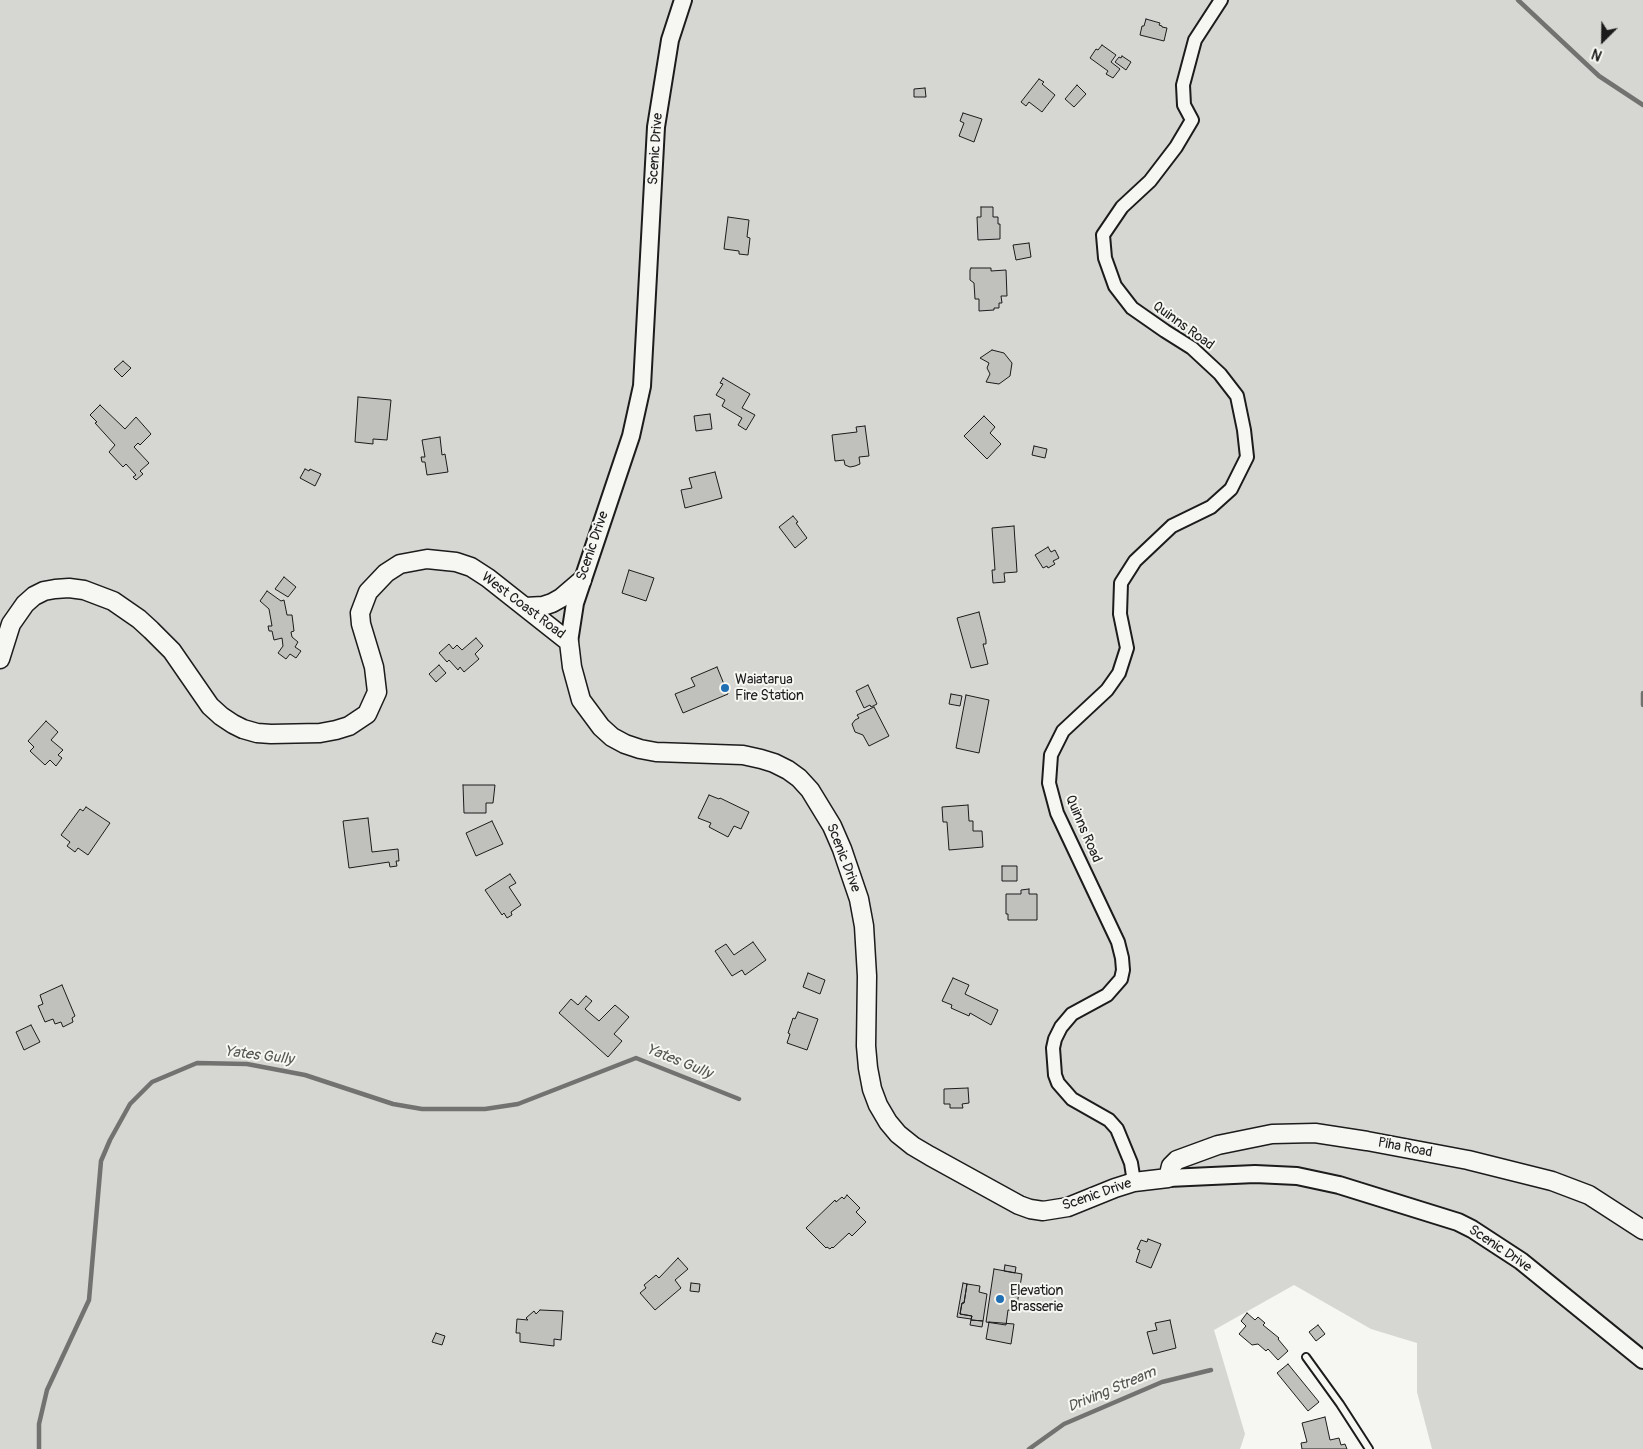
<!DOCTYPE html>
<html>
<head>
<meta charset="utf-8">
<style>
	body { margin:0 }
	#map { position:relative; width:1643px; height:1449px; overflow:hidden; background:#f6f6f2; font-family:Pangolin,sans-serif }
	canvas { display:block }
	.north { position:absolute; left:1578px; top:15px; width:50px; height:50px; -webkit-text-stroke:4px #f6f6f2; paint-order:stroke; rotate:203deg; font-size:14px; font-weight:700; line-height:20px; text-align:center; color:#1c1c1c }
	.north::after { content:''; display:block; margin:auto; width:18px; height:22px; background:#1c1c1c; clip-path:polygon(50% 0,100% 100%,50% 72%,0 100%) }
</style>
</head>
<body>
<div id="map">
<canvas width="1643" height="1449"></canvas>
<div class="north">N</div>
</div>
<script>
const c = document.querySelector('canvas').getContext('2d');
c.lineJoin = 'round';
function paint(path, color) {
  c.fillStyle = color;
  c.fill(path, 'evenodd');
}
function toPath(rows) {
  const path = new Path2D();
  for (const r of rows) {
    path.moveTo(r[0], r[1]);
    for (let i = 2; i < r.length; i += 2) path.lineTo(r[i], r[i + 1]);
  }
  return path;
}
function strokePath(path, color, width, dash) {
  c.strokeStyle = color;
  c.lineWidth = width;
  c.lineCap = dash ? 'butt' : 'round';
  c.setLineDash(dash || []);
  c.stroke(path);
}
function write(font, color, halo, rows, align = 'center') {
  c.font = font + ' Pangolin,sans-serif';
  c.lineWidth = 4;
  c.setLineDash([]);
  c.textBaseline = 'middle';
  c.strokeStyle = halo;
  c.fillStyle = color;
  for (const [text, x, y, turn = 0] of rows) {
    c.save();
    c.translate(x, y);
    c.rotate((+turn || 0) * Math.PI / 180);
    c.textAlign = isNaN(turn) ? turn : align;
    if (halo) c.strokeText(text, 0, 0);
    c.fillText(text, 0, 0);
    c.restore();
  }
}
const green = toPath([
	[0,0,1643,0,1643,1449,1432,1449,1417,1392,1417,1343,1371,1329,1294,1285,1214,1330,1245,1434,1240,1449,0,1449]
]);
const stream = toPath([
	[1518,0,1599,76,1643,105],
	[1643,693,1643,705],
	[39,1449,39,1424,47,1390,89,1300,101,1161,110,1140,130,1104,152,1082,197,1063,247,1064,305,1075,393,1104,422,1109,485,1109,518,1104,636,1058,739,1099],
	[1029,1449,1064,1424,1162,1382,1211,1370]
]);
const building = toPath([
	[1146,19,1160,23,1159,25,1162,26,1162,27,1167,28,1164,41,1140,35,1142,26,1144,26,1146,19],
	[1102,45,1116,55,1111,62,1120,69,1113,78,1106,74,1108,71,1090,58,1096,49,1098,50,1102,45],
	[1122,56,1131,62,1126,70,1115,62,1119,57,1121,58,1122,56],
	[1039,79,1044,82,1042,84,1055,95,1042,112,1029,102,1026,106,1021,102,1039,79],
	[1077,85,1086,94,1074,107,1065,99,1077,85],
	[925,88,926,97,914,97,914,89,925,88],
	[963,113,982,119,974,142,959,136,964,123,960,121,963,113],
	[981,207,993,207,993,217,998,217,998,224,1000,224,1000,239,978,240,977,217,981,217,981,207],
	[728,217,749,220,747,237,750,238,748,255,739,254,739,251,724,249,728,217],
	[1029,243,1031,257,1016,260,1013,245,1029,243],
	[971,268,991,268,991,271,1006,270,1007,296,1001,296,1002,303,999,303,999,308,994,308,994,310,979,311,979,299,975,299,974,283,970,280,970,270,971,268],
	[992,350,1004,353,1012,363,1010,376,999,384,986,382,990,374,987,368,989,363,980,358,992,350],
	[123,361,131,368,122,377,114,369,123,361],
	[723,378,750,394,742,408,755,415,746,430,738,425,742,418,722,406,725,400,716,395,723,384,720,383,723,378],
	[358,397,391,400,387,440,373,439,373,444,355,442,358,397],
	[100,405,125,429,136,417,151,434,140,445,138,443,134,447,149,463,140,471,143,474,136,480,133,477,136,475,126,464,123,467,109,452,115,445,95,423,97,422,90,415,100,405],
	[710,414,712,429,696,431,694,416,710,414],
	[984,416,995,427,990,433,1001,444,987,459,964,436,984,416],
	[865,426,869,456,859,457,860,464,855,466,850,467,845,465,844,460,835,461,832,435,857,432,856,427,865,426],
	[440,437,442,455,445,454,448,472,427,475,425,462,422,462,421,457,425,457,422,440,440,437],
	[1034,446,1047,449,1045,458,1032,455,1034,446],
	[305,469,309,471,310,469,321,474,315,486,300,478,305,469],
	[715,472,722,498,685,508,681,490,692,488,689,478,715,472],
	[793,516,798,522,796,523,807,538,795,548,779,527,793,516],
	[1014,526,1017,572,1004,573,1005,582,993,583,992,570,995,570,992,528,1014,526],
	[1048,547,1051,552,1055,550,1059,558,1053,561,1055,564,1048,568,1047,566,1043,568,1035,555,1048,547],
	[629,570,654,578,646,601,622,593,629,570],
	[284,577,296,587,288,597,275,589,284,577],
	[267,591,281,601,284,600,287,615,292,615,294,631,291,632,292,637,298,642,295,647,301,651,296,658,290,654,286,659,278,653,283,646,282,638,274,640,272,631,269,631,268,626,272,626,269,609,260,601,267,591],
	[979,612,986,640,986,644,983,644,988,664,971,668,957,618,979,612],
	[476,638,483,646,475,654,479,659,464,672,460,667,458,670,449,660,447,662,439,653,449,644,453,649,457,645,462,650,476,638],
	[439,665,446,673,436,682,429,674,439,665],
	[717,667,728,694,683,713,675,694,695,686,691,678,717,667],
	[868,685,877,704,871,707,870,705,864,708,856,691,868,685],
	[951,694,962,696,960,706,949,704,951,694],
	[966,695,989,700,979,753,956,748,966,695],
	[874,707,889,736,869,746,863,735,855,732,852,724,855,720,859,718,857,715,874,707],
	[46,721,58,732,51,740,63,750,58,755,62,758,56,766,50,760,45,765,30,751,34,747,28,741,46,721],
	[463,785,495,785,493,803,486,803,486,813,464,813,463,785],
	[709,795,719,799,720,798,749,812,741,829,734,826,728,837,709,827,711,823,698,818,709,795],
	[968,805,969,821,973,821,973,831,982,831,983,847,949,850,947,822,943,822,942,807,968,805],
	[86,807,110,823,88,855,78,848,75,852,67,846,70,842,61,835,80,809,83,811,86,807],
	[368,818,372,852,398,849,399,861,396,861,397,866,390,867,389,862,349,868,343,821,368,818],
	[492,821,503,844,476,856,466,833,492,821],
	[1002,866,1017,866,1017,881,1002,881,1002,866],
	[510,874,516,883,509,887,521,905,511,912,512,915,507,918,504,913,502,915,485,890,510,874],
	[1029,889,1029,894,1037,894,1037,920,1008,920,1008,914,1006,914,1006,894,1021,894,1021,890,1029,889],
	[753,942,766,960,745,975,742,970,732,976,715,951,726,944,734,955,753,942],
	[808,973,825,980,820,994,803,987,808,973],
	[953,978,969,985,965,994,998,1010,991,1025,970,1013,969,1016,951,1008,952,1005,942,1001,953,978],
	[62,985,75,1016,72,1018,73,1022,63,1027,61,1022,55,1024,53,1019,45,1022,38,1006,43,1004,40,995,62,985],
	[586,996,592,1001,585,1009,599,1021,615,1005,629,1017,614,1034,622,1041,608,1057,559,1013,571,999,578,1005,586,996],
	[798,1012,818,1019,807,1050,787,1043,790,1034,788,1033,793,1018,795,1019,798,1012],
	[31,1025,40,1042,24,1050,16,1032,31,1025],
	[968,1088,969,1103,962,1104,963,1108,950,1108,950,1104,944,1104,944,1089,968,1088],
	[847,1195,860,1208,856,1212,866,1222,852,1236,849,1233,833,1248,832,1247,830,1249,827,1247,826,1248,806,1228,835,1200,836,1202,842,1197,844,1199,847,1195],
	[1148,1239,1161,1244,1151,1268,1136,1262,1140,1250,1137,1249,1141,1240,1147,1242,1148,1239],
	[678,1258,688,1269,675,1280,681,1288,655,1310,640,1293,646,1288,644,1285,656,1275,659,1278,678,1258],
	[1005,1265,1016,1267,1015,1273,1004,1271,1005,1265],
	[994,1269,1022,1274,1016,1311,1008,1310,1006,1325,986,1322,994,1269],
	[691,1283,700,1284,699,1292,690,1291,691,1283],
	[963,1283,967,1284,964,1303,962,1303,960,1314,972,1316,971,1319,957,1317,963,1283],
	[967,1284,980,1286,979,1292,987,1294,983,1321,971,1320,972,1316,960,1314,962,1303,964,1303,967,1284],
	[540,1310,563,1311,561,1340,554,1339,554,1346,520,1342,520,1333,516,1333,517,1319,528,1320,526,1318,534,1311,536,1314,540,1310],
	[1247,1313,1255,1320,1258,1317,1265,1323,1263,1325,1279,1338,1278,1339,1288,1351,1278,1360,1268,1349,1266,1351,1258,1344,1252,1345,1239,1334,1246,1326,1241,1321,1247,1313],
	[971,1320,983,1321,982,1327,970,1325,971,1320],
	[1170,1320,1176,1348,1153,1354,1147,1332,1157,1330,1155,1323,1170,1320],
	[989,1322,1014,1324,1011,1344,986,1339,989,1322],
	[1318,1325,1325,1334,1316,1341,1309,1332,1318,1325],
	[436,1333,445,1336,442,1345,432,1342,436,1333],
	[1288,1364,1319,1402,1308,1411,1277,1373,1288,1364],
	[1325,1417,1330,1440,1339,1438,1341,1445,1345,1444,1347,1449,1302,1449,1301,1443,1307,1442,1302,1423,1325,1417]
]);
const service = toPath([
	[1306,1357,1340,1404,1369,1449]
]);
const minor = toPath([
	[1134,1182,1131,1163,1117,1129,1109,1120,1072,1099,1058,1083,1055,1075,1053,1048,1055,1039,1061,1027,1072,1014,1107,995,1121,979,1123,970,1122,958,1118,942,1057,813,1049,783,1051,755,1063,731,1107,690,1119,673,1127,648,1120,614,1121,583,1135,561,1172,526,1211,507,1231,489,1247,457,1244,430,1237,396,1220,374,1192,348,1165,331,1132,308,1115,286,1105,258,1103,235,1122,207,1150,181,1176,147,1192,120,1184,105,1183,85,1195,40,1221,0]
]);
const tertiary = toPath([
	[569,642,575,603,631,436,642,386,656,127,670,40,683,0],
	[1168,1178,1255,1174,1297,1176,1339,1185,1458,1222,1472,1229,1521,1261,1643,1360]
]);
const secondary = toPath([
	[525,607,543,606,552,603,561,598,582,580],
	[0,659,11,624,25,604,34,596,44,591,55,589,69,588,84,590,113,601,139,619,151,630,172,651,210,706,221,716,233,724,243,729,257,733,271,734,320,733,336,730,349,726,367,714,377,692,374,667,361,624,360,613,368,592,386,573,400,564,427,559,456,562,471,567,488,578,569,642,572,667,581,700,601,727,612,737,625,744,640,749,656,752,743,755,761,759,774,763,788,770,799,778,810,790,832,826,842,849,859,899,864,926,867,976,866,1046,868,1068,872,1089,878,1105,888,1122,898,1134,913,1146,930,1156,1019,1205,1030,1209,1043,1211,1068,1207,1115,1188,1134,1182,1168,1178,1171,1166,1177,1160,1218,1145,1272,1134,1315,1133,1367,1141,1468,1160,1552,1181,1589,1195,1643,1230]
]);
const markers = [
	[725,688,5,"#1f6fb2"],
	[1000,1299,5,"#1f6fb2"]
];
const streetNames = [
	["Scenic Drive",656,149,-86],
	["Quinns Road",1183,326,36],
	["Scenic Drive",593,546,-71],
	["West Coast Road",523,606,37],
	["Quinns Road",1083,829,67],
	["Scenic Drive",843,858,69],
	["Piha Road",1405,1148,11],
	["Scenic Drive",1097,1195,-19],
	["Scenic Drive",1500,1249,34]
];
const poiNames = [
	["Waiatarua",735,680],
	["Fire Station",735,696],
	["Elevation",1010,1291],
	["Brasserie",1010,1307]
];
const waterNames = [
	["Yates Gully",259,1056,7],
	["Yates Gully",679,1062,22],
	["Driving Stream",1112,1390,-23]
];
paint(green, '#d6d6d2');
strokePath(stream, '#727271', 4.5);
paint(building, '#c0c0bd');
strokePath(building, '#1c1c1c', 1);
strokePath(service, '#1c1c1c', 10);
strokePath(minor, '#1c1c1c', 16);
strokePath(tertiary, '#1c1c1c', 20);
strokePath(secondary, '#1c1c1c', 21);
strokePath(service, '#f6f6f2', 6);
strokePath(minor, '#f6f6f2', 12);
strokePath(tertiary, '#f6f6f2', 16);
strokePath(secondary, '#f6f6f2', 18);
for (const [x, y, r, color] of markers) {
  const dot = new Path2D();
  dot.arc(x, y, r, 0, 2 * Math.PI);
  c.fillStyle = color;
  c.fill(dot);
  strokePath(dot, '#f6f6f2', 2);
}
write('14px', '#1c1c1c', '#f6f6f2', streetNames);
write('14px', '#1c1c1c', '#f6f6f2', poiNames, 'left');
write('italic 15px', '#565654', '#f6f6f2', waterNames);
</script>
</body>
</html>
